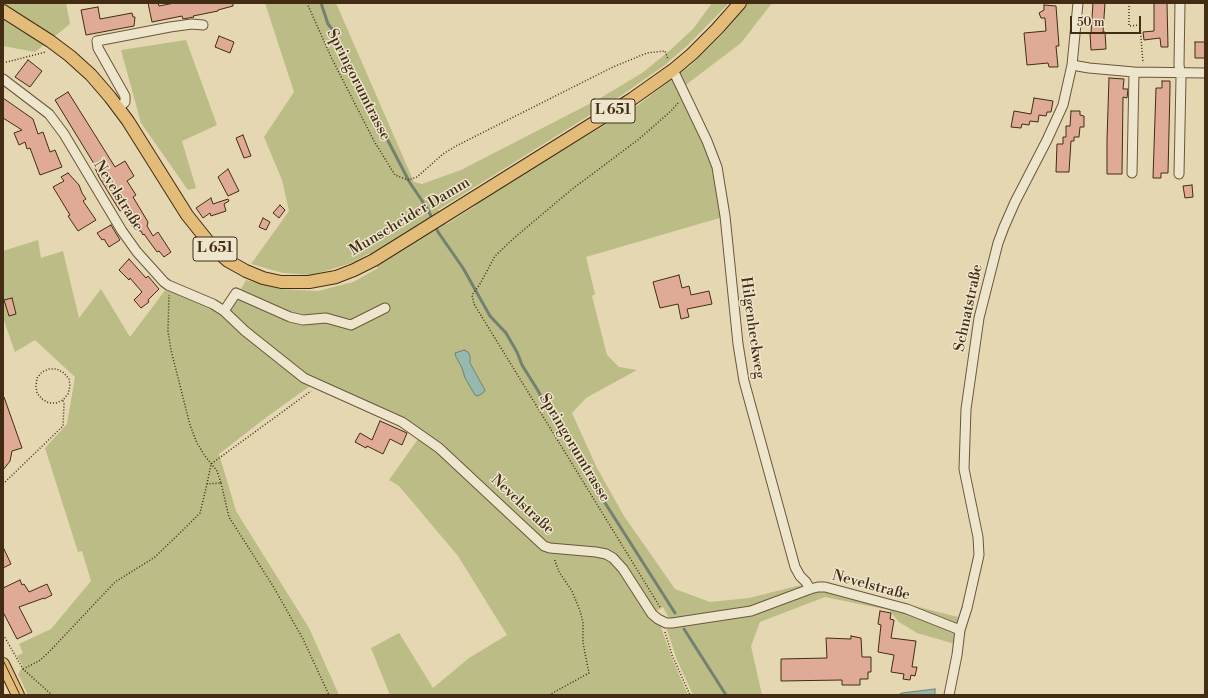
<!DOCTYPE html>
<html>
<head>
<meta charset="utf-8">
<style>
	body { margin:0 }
	#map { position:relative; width:1208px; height:698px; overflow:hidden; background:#e4d7b1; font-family:"Libre Bodoni",serif }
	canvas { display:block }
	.frame { position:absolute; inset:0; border:4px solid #432c14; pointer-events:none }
	.scale { position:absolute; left:1070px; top:16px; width:71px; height:18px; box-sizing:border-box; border:2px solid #432c14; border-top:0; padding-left:5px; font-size:12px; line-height:14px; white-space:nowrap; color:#432c14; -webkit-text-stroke:3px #ede5cc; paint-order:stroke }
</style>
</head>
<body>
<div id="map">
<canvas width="1208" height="698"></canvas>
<div class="frame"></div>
<div class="scale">50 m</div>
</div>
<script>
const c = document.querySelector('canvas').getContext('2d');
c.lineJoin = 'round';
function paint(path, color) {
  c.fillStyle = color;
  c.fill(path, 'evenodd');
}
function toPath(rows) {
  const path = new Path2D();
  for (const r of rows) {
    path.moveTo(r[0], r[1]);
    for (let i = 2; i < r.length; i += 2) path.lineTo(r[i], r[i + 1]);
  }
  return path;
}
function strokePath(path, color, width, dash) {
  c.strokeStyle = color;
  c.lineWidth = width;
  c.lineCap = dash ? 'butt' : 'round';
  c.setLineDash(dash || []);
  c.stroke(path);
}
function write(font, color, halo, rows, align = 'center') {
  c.font = font + ' "Libre Bodoni",serif';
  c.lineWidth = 3;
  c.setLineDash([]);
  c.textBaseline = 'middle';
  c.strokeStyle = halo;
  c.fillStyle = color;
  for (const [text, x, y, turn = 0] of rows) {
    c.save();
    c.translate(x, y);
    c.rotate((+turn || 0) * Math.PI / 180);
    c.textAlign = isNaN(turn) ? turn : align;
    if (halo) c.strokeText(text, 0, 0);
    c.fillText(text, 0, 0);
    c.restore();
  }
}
const green = toPath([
	[3,3,66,3,70,24,35,52,3,46],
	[265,3,336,3,414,182,422,184,461,170,597,100,642,73,667,53,693,29,712,3,729,3,688,45,665,65,622,95,438,210,447,224,475,206,477,202,638,105,691,65,722,35,748,3,772,3,741,43,687,84,679,92,702,136,714,167,723,217,586,257,595,294,592,296,607,355,619,367,637,370,586,398,572,413,597,468,624,516,675,589,710,602,749,598,797,586,824,583,958,617,959,630,955,644,917,633,899,622,889,610,825,597,760,622,751,646,762,695,693,695,677,660,666,627,669,618,663,607,650,615,660,624,671,656,688,695,390,695,371,648,399,633,433,688,469,658,507,635,458,556,399,486,389,480,418,439,438,450,455,465,519,524,543,549,550,552,557,550,601,554,598,550,544,544,504,505,441,447,389,413,345,391,314,378,310,386,268,416,219,454,236,511,309,628,339,695,28,695,18,674,23,666,17,656,23,653,19,644,51,629,91,581,82,551,78,552,45,448,67,424,75,377,35,340,15,352,3,318,3,251,38,240,41,258,63,251,79,318,101,289,130,337,166,289,224,315,237,296,246,280,280,289,318,291,353,282,378,268,369,253,355,262,312,275,283,273,251,264,289,211,282,180,264,137,294,92],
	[186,40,217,125,182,141,196,188,188,190,141,123,121,50]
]);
const water = toPath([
	[464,350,468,352,470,356,470,363,485,390,483,393,478,396,475,395,472,390,465,378,462,368,456,357,455,353,464,350],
	[935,689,935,695,898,695,902,693,935,689]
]);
const stream = toPath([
	[321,3,328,24,332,29,333,35,410,183,427,208,433,220],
	[435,225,438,232,463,268,490,316,506,333,517,352,522,365,537,389,547,407,554,417,574,455,577,456,586,473,675,613],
	[684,629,726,695]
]);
const building = toPath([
	[148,3,158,3,159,6,174,3,233,3,233,6,218,10,218,11,193,16,194,17,183,19,182,16,152,22,148,3],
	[1093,3,1105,3,1103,32,1105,32,1106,49,1091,50,1090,33,1091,33,1093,3],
	[1154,3,1167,3,1168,47,1161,47,1160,38,1144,40,1143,32,1154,31,1154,3],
	[1044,5,1056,6,1059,46,1056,46,1058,67,1049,67,1048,63,1027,65,1024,33,1046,31,1045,18,1041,18,1039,13,1044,10,1044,5],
	[98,7,100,19,132,13,133,17,135,17,134,26,86,35,81,10,98,7],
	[219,36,234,42,230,53,215,47,219,36],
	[1195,42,1205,42,1205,58,1195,58,1195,42],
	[28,60,42,71,30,87,15,77,28,60],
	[1109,78,1124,79,1123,89,1128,89,1127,98,1123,97,1122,174,1107,174,1107,140,1109,78],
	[1162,81,1170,81,1170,88,1168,173,1161,173,1161,178,1153,178,1156,88,1162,88,1162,81],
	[68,92,115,167,125,161,134,176,127,181,136,195,133,197,148,222,147,226,153,236,158,232,171,252,164,257,159,251,157,252,144,234,143,235,141,231,135,230,122,210,120,211,99,177,95,168,96,167,55,100,68,92],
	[3,98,33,119,38,134,43,132,50,152,55,150,62,167,40,175,30,148,27,149,25,142,19,145,14,133,22,130,3,118,3,98],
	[1034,98,1053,101,1051,112,1047,112,1046,116,1039,115,1038,122,1030,121,1029,125,1022,124,1021,128,1011,127,1014,111,1031,114,1034,98],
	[1071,111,1080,111,1080,115,1084,116,1084,127,1080,127,1079,137,1074,137,1074,141,1071,141,1069,172,1056,172,1057,144,1063,144,1063,137,1066,137,1066,126,1070,126,1071,111],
	[243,135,251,156,244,158,236,138,243,135],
	[228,169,239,191,228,196,218,177,228,169],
	[68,173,79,185,82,193,86,199,83,201,96,220,78,231,68,216,70,215,53,187,64,181,61,177,68,173],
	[1192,185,1193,197,1185,198,1183,186,1192,185],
	[211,198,213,204,228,199,229,201,224,204,226,211,211,216,210,213,203,218,196,208,211,198],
	[280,205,285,210,279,218,273,213,280,205],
	[263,218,270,222,266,230,259,227,263,218],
	[111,225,120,240,109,247,104,239,102,240,97,233,111,225],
	[129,259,146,278,148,276,159,289,148,300,149,302,141,308,134,300,142,292,130,278,129,280,119,270,129,259],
	[679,275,682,288,689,286,691,295,709,291,712,304,687,309,689,317,681,319,678,304,660,308,653,282,679,275],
	[12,298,16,314,9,316,4,300,12,298],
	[3,397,4,397,22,448,12,451,10,461,3,470,3,397],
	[380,421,407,433,402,445,390,439,383,454,367,446,366,448,355,442,360,433,372,440,380,421],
	[3,547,11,564,3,568,3,547],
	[20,580,22,585,24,584,29,592,47,584,52,595,44,599,44,598,19,607,32,632,17,639,3,612,3,588,20,580],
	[880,611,891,613,890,619,894,620,891,638,916,641,912,667,917,667,915,676,911,675,910,680,903,679,904,674,891,672,894,655,878,652,881,625,878,624,880,611],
	[851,636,861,638,862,657,871,657,871,672,868,672,868,679,860,679,860,685,842,685,842,680,781,681,781,659,827,658,826,638,851,639,851,636]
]);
const path = toPath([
	[307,3,331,57,374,141,395,175,408,180,417,177,443,154,456,146,613,67,647,53,665,51,668,59],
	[1129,3,1129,26,1140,25,1143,63],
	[3,63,46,52],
	[221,483,229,517,273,586,303,639,329,695],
	[3,484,63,426,64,404,63,400,68,394,70,386,69,379,64,373,57,369,49,369,42,372,37,378,36,386,37,393,42,399,49,403,56,403,63,400],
	[207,484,211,464,311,391],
	[660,607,474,304,472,295,480,284,495,256,514,238,571,190,639,139,671,111,679,102],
	[665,632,672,655,690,695],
	[3,637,4,636,23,669,52,695],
	[3,646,4,645],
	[23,669,39,661,49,652,115,582,155,557,185,528,200,513,207,484,221,483,217,471,205,456,197,443,190,425,171,350,168,331,169,295],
	[549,695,589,673,583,643,583,622,580,611,572,591,559,572,554,558]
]);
const minor = toPath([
	[1072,65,1089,68,1134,72,1205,73],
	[673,70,707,141,717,167,725,216,738,344,744,381,795,567,800,576,806,582,810,589],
	[3,79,49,114,64,134,122,231,137,252,164,282,168,285,213,304,224,311,245,331,304,378,402,422,439,448,544,546,550,548,596,552,606,554,613,558,623,569,652,614,658,619,666,623,672,623,751,611,810,589,818,587,825,587,907,609,960,630],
	[118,108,125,102,125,96,98,48,97,41,170,27,192,24,203,25],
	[1132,173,1134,72],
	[1179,174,1181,78,1179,65,1180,3],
	[224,311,236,293,290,317,303,320,326,318,351,325,385,308],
	[949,695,957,655,960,630,967,608,979,555,978,537,964,469,966,409,979,318,998,243,1004,227,1015,202,1047,140,1063,105,1072,65,1078,3]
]);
const major = toPath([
	[3,11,50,41,70,56,91,75,110,97,128,121,187,215,211,245,219,253,228,261,246,271,263,278,281,282,309,282,336,277,354,270,374,260,632,99,673,70,692,54,717,29,740,3],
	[3,664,18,695]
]);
const tram = toPath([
	[3,660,20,695]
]);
const shields = [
	[613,111,44],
	[215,249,44]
];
const shieldNames = [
	["L 651",613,111],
	["L 651",215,249]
];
const streetNames = [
	["Springorumtrasse",358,85,63],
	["Nevelstraße",118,196,58],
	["Munscheider Damm",410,217,-31],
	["Schnatstraße",969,308,-78],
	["Hilgenheckweg",752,328,82],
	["Springorumtrasse",574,448,59],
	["Nevelstraße",522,505,43],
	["Nevelstraße",871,586,15]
];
paint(green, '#bcbc86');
paint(water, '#95b9ae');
strokePath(water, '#748170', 1);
strokePath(stream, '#748170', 3);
paint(building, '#dfab96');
strokePath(building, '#432c14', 1);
strokePath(minor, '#6b573b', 11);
strokePath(major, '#432c14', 14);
strokePath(path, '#432c14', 1.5, [1, 2]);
strokePath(minor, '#ede5cc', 9);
strokePath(major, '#e2bc78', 12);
strokePath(tram, '#432c14', 1);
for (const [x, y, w] of shields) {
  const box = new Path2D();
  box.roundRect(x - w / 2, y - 12, w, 24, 3);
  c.fillStyle = '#ede5cc';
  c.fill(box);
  strokePath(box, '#432c14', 1);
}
write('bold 14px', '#432c14', null, shieldNames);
write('15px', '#432c14', '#ede5cc', streetNames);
</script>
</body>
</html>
